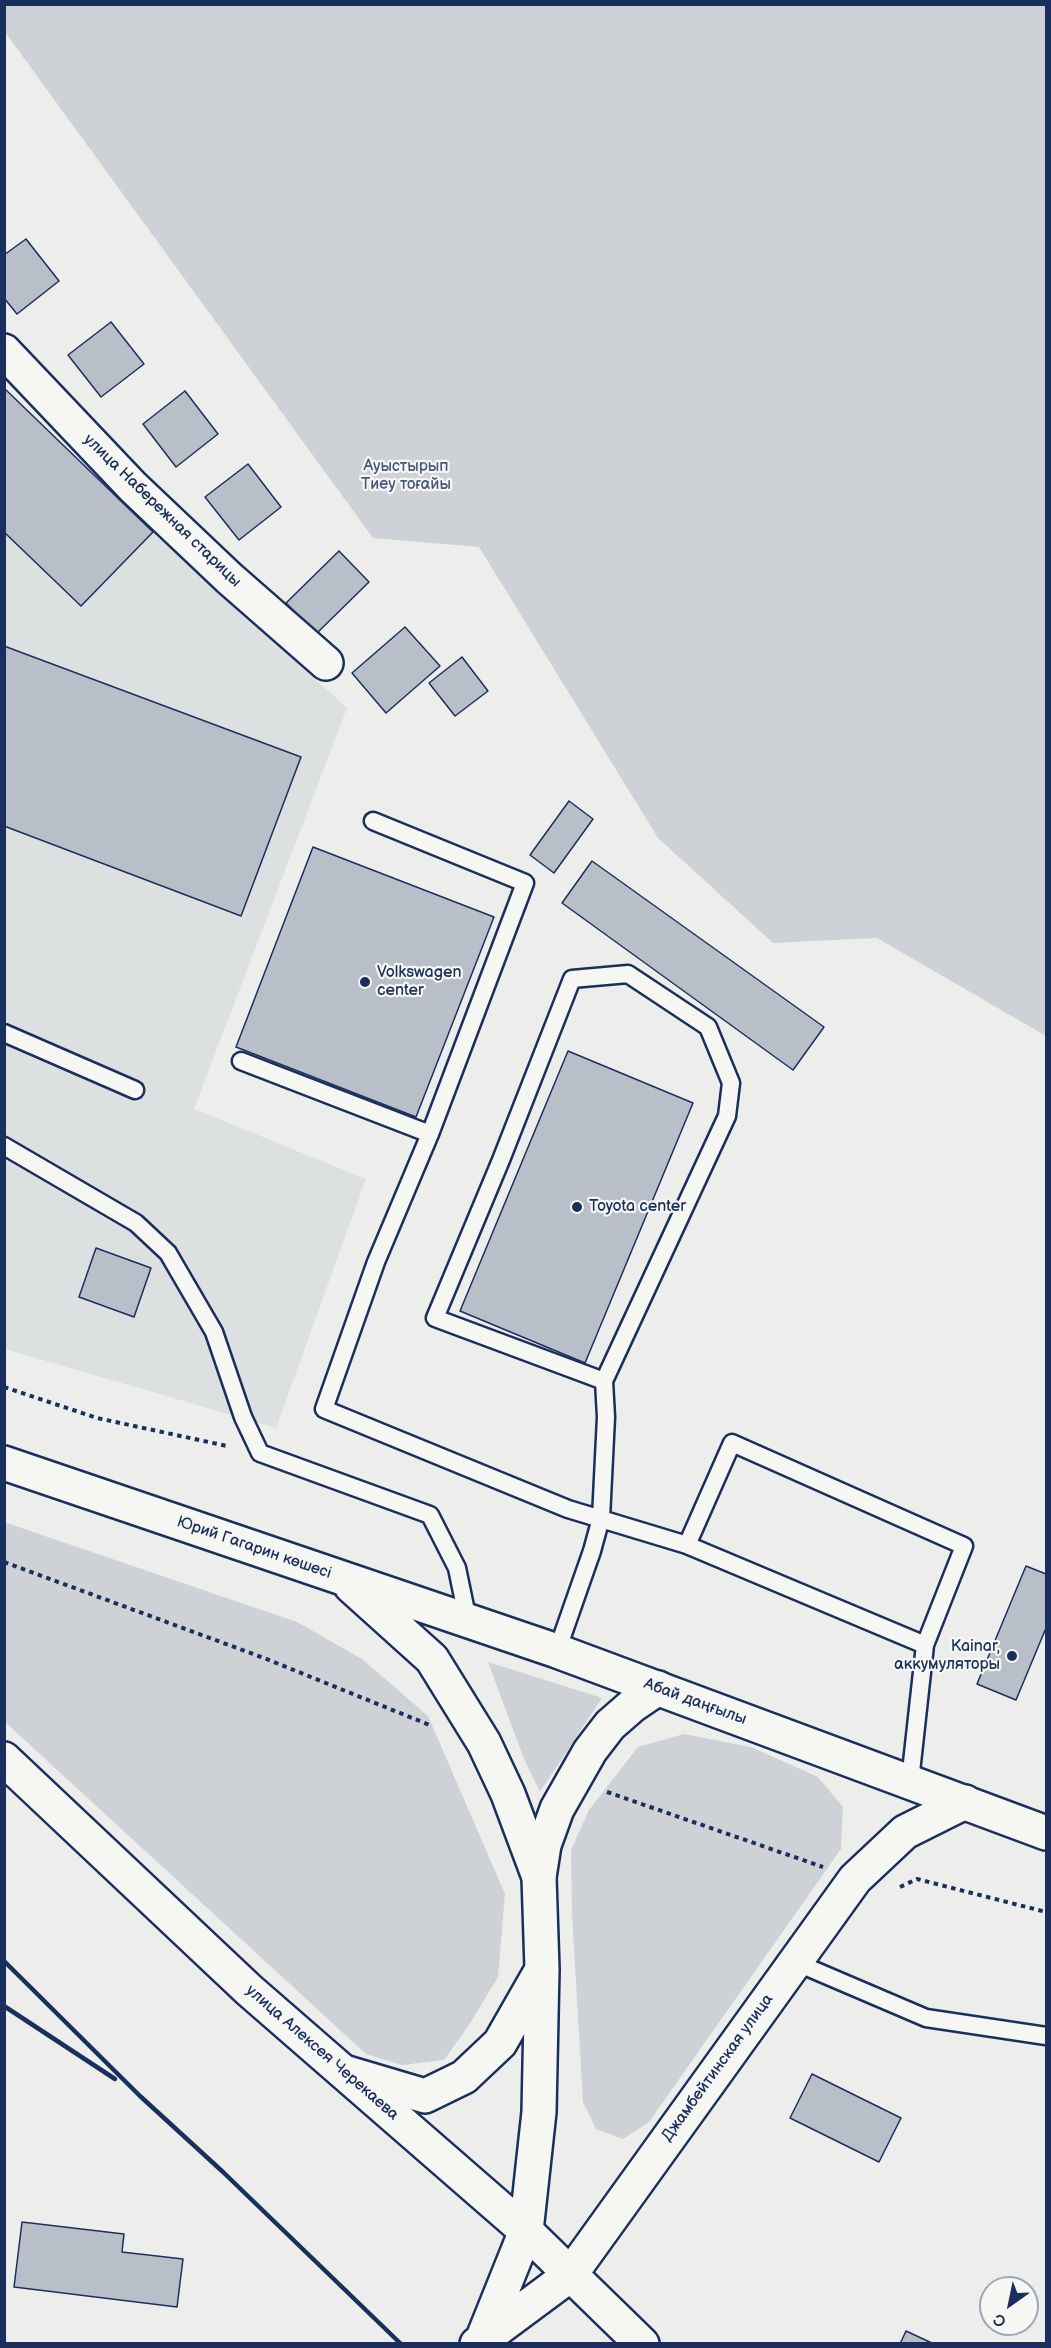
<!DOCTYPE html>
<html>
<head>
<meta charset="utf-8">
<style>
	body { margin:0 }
	#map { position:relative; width:1051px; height:2348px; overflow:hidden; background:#edeeec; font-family:"Balsamiq Sans",sans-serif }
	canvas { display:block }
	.frame { position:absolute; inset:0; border:6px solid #1b2f5e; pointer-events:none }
	.north { position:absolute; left:979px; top:2276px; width:60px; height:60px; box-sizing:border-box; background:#f6f6f2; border:2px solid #9ea6b7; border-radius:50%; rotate:213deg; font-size:16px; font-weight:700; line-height:24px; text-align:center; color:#1b2f5e }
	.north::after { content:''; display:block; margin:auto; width:21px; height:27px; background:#1b2f5e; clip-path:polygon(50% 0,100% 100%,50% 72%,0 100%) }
</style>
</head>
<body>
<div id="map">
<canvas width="1051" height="2348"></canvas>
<div class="frame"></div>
<div class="north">С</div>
</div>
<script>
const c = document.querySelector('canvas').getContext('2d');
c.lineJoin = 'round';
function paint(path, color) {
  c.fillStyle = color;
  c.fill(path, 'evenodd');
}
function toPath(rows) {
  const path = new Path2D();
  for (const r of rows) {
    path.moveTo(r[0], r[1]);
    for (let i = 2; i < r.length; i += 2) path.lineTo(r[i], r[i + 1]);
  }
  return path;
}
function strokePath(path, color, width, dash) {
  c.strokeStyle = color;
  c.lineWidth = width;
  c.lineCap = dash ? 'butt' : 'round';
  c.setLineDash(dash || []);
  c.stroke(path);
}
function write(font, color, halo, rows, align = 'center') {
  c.font = font + ' "Balsamiq Sans",sans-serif';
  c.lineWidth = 4.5;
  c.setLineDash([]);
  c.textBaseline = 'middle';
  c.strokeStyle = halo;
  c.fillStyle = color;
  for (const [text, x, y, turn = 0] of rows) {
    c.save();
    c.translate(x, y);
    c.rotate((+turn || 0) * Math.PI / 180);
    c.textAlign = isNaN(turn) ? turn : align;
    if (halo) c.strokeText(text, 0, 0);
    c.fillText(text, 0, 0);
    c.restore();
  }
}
const built = toPath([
	[4,388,153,532,347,708,194,1109,366,1179,276,1428,5,1349]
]);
const green = toPath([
	[4,5,1046,5,1046,1036,877,938,773,943,658,838,479,547,373,538,5,32],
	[4,1522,297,1622,362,1659,428,1716,505,1894,498,1977,469,2025,444,2060,402,2065,366,2054,5,1722],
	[488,1662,602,1698,540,1792,524,1759],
	[684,1734,751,1747,818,1777,843,1807,841,1849,649,2122,623,2139,596,2129,583,2102,572,1914,571,1850,589,1810,638,1747]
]);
const building = toPath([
	[26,239,59,281,17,314,4,298,4,255,26,239],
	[111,322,144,364,101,397,68,355,111,322],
	[4,388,153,532,81,606,4,532,4,388],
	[185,391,218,434,176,467,143,424,185,391],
	[248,464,281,507,239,540,205,497,248,464],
	[339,551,369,582,316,634,286,603,339,551],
	[405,627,440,666,386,713,352,673,405,627],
	[4,646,301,757,241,916,4,826,4,646],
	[462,657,488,691,455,716,429,683,462,657],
	[569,801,593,819,554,873,530,855,569,801],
	[313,847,494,917,416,1117,236,1047,313,847],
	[592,861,824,1027,793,1070,562,903,592,861],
	[568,1051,693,1103,585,1363,460,1311,568,1051],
	[96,1248,151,1268,134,1317,79,1297,96,1248],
	[1026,1566,1046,1574,1046,1628,1016,1700,977,1684,1026,1566],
	[812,2074,901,2118,879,2162,790,2118,812,2074],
	[22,2222,124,2234,122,2252,183,2259,177,2307,14,2287,22,2222],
	[906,2331,934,2344,900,2344,906,2331]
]);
const path = toPath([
	[4,1387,97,1418,227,1446],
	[4,1562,264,1658,432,1726],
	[607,1792,823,1867],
	[900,1887,917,1879,1046,1912]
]);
const lane = toPath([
	[373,821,525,883,430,1134],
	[4,1033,135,1090],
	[241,1061,430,1134,376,1262,324,1409,568,1509,687,1545,925,1645],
	[4,1146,136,1223,168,1253,214,1332,243,1417,260,1453,430,1515,457,1568,468,1621],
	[687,1545,732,1443,964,1546,925,1645,910,1781],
	[557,1651,592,1551,601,1518,606,1417,604,1381,435,1318,501,1160,572,979,628,974,708,1027,731,1083,727,1116,604,1381],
	[795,1962,926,2018,1046,2036]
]);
const street = toPath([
	[4,351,133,487,229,578,326,663],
	[4,1759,249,1990,526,2231]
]);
const secondary = toPath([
	[344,2072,425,2096,464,2077,500,2043,540,1973],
	[526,2231,642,2344],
	[483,2338,526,2231,539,2112,542,1969,539,1877,544,1845,557,1809,590,1751,610,1725,633,1705,658,1688],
	[477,2344,570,2275,855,1879,905,1832,965,1802]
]);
const primary = toPath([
	[4,1463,557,1651,1046,1833],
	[351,1586,432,1659,484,1743,508,1794,539,1877]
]);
const rail = toPath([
	[4,1961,140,2096,223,2172,401,2344],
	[4,2006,115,2079]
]);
const markers = [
	[365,982,6,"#1b2f5e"],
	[577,1207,6,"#1b2f5e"],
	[1012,1656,6,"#1b2f5e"]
];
const parkNames = [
	["Ауыстырып",406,467],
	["Тиеу тоғайы",406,485]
];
const streetNames = [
	["улица Набережная старицы",162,511,44],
	["Юрий Гагарин көшесі",254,1548,19],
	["Абай даңғылы",695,1702,20],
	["улица Алексея Черекаева",322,2053,41],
	["Джамбейтинская улица",718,2068,-54]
];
const poiNames = [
	["Volkswagen",377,973],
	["center",377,991],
	["Toyota center",589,1207],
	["Kainar,",1000,1647,"right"],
	["аккумуляторы",1000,1665,"right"]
];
paint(built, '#dde0e1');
paint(green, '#ced2d7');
paint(building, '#b9bfc8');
strokePath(building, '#1b2f5e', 1.5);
strokePath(lane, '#1b2f5e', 21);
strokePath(street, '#1b2f5e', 38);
strokePath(secondary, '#1b2f5e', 38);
strokePath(primary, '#1b2f5e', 38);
strokePath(path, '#1b2f5e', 4, [4.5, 4.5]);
strokePath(lane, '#f6f6f2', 16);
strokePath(street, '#f6f6f2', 33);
strokePath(secondary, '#f6f6f2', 33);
strokePath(primary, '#f6f6f2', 33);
strokePath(rail, '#1b2f5e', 4.5);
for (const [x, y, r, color] of markers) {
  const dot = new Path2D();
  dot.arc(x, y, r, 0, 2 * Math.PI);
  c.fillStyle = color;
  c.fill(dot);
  strokePath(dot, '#f6f6f2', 2);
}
write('16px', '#48587c', '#f6f6f2', parkNames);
write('16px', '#1b2f5e', '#f6f6f2', streetNames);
write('16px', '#1b2f5e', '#f6f6f2', poiNames, 'left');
</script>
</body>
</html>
